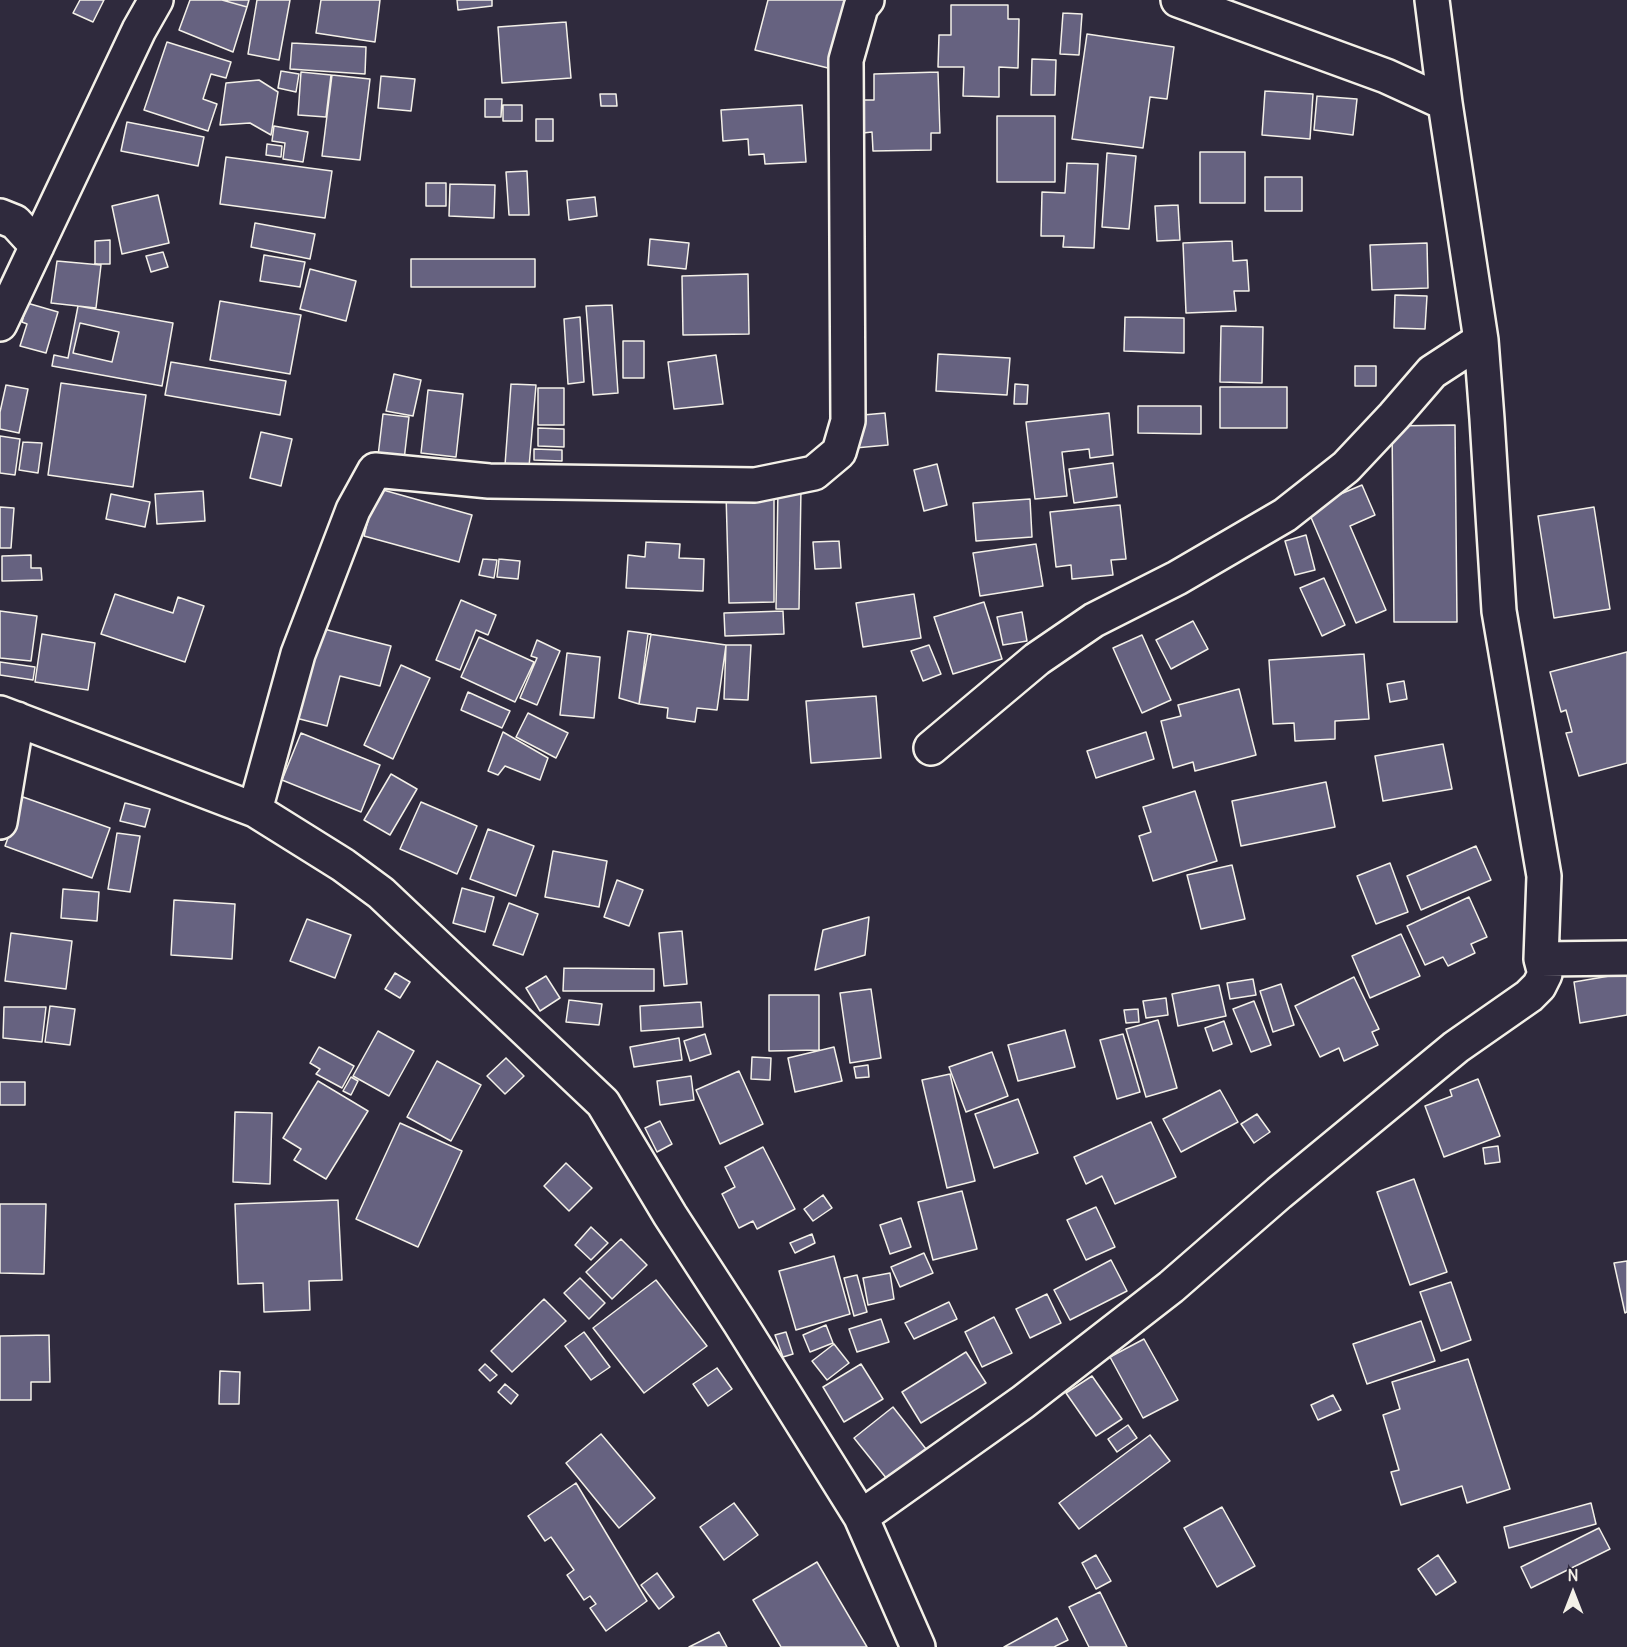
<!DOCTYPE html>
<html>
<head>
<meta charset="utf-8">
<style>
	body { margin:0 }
	#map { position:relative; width:1627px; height:1647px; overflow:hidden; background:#2f2a3d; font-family:Delius,sans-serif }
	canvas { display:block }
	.north { position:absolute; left:1543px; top:1563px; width:60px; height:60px; -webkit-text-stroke:4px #2f2a3d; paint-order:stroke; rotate:0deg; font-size:16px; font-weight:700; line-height:24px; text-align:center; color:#f4f1e8 }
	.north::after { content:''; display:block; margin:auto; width:21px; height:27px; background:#f4f1e8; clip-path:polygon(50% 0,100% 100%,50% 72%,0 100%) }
</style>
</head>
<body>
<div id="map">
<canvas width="1627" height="1647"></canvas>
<div class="north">N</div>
</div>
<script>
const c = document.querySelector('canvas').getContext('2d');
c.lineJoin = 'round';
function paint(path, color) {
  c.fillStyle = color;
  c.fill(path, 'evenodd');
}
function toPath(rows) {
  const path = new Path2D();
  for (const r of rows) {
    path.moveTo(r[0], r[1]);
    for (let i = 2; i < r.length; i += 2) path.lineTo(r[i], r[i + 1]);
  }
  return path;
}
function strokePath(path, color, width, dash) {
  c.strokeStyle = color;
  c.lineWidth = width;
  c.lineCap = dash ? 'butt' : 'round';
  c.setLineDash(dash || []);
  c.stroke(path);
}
const building = toPath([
	[80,0,104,0,93,22,73,13,80,0],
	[190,0,222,0,247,7,233,52,179,30,190,0],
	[222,0,249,0,247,7,222,0],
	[257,0,290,0,279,60,248,54,257,0],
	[321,0,380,0,375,42,316,33,321,0],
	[457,0,492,0,492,6,458,10,457,0],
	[768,0,849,0,832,69,755,50,768,0],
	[951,5,1008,5,1008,19,1019,19,1018,68,999,67,999,97,963,96,964,67,938,67,939,35,951,35,951,5],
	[1063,13,1082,14,1079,55,1060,54,1063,13],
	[566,22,571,78,502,83,498,27,566,22],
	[1087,34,1174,47,1167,99,1150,97,1143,148,1072,139,1087,34],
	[167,42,231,62,226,78,211,74,203,99,217,104,208,131,144,110,167,42],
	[292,43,366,47,365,74,290,69,292,43],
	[1032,59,1056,60,1055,95,1031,95,1032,59],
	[281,71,299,74,296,92,278,88,281,71],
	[301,72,331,75,326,117,298,115,301,72],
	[938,72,940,133,931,133,931,150,873,151,872,132,863,133,862,100,874,100,874,74,938,72],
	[332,75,370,79,360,160,322,156,332,75],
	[381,76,415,79,411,111,378,108,381,76],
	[259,80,278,92,271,135,250,123,220,125,226,83,259,80],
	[1265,91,1313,94,1310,139,1262,135,1265,91],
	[600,94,616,94,617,106,601,106,600,94],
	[1317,96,1357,99,1353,135,1314,130,1317,96],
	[485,99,502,99,501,117,485,117,485,99],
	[503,105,522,105,522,121,503,121,503,105],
	[802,105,806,162,765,164,764,154,749,155,748,139,723,141,721,110,802,105],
	[997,116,1055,116,1055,182,997,182,997,116],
	[536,119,553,119,553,141,536,141,536,119],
	[127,122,204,137,198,166,121,151,127,122],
	[274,126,308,132,303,162,283,159,285,143,272,141,274,126],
	[267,144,282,146,281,157,266,155,267,144],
	[1200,152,1245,152,1245,203,1200,203,1200,152],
	[1107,153,1136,156,1129,229,1102,227,1107,153],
	[226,157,332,171,325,218,220,204,226,157],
	[1067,163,1098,164,1094,248,1063,247,1064,236,1041,236,1042,192,1065,193,1067,163],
	[527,171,529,215,509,215,506,172,527,171],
	[1265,177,1302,177,1302,211,1265,211,1265,177],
	[426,183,446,183,446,206,426,206,426,183],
	[450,184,495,185,494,218,449,216,450,184],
	[158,195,169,243,122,254,112,206,158,195],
	[595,197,597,216,569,220,567,200,595,197],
	[1178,205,1180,240,1157,241,1155,206,1178,205],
	[255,223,315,234,310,259,251,247,255,223],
	[650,239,689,243,686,269,648,265,650,239],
	[110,240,110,264,95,264,95,241,110,240],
	[1232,241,1233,261,1247,260,1249,291,1234,291,1236,311,1186,313,1183,243,1232,241],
	[1427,243,1428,288,1372,290,1370,245,1427,243],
	[163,252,168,267,151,272,146,256,163,252],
	[264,255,305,262,300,287,260,281,264,255],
	[411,259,535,259,535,287,411,287,411,259],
	[57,261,101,265,96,308,51,303,57,261],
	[310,269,356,281,346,321,300,309,310,269],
	[748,274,749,334,683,335,682,276,748,274],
	[1395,295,1427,296,1425,329,1394,328,1395,295],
	[220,301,301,315,290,374,210,360,220,301],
	[27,303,58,312,46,353,20,346,27,324,22,322,27,303],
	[612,305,618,393,593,395,586,306,612,305],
	[78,306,173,323,162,386,52,366,54,355,68,358,78,306],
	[580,317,584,382,568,384,564,319,580,317],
	[1125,317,1184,318,1184,353,1124,351,1125,317],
	[80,323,119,332,112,362,73,353,80,323],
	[1221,326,1263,327,1262,383,1220,382,1221,326],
	[623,341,644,341,644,378,623,378,623,341],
	[938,354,1010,358,1007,395,936,391,938,354],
	[716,355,723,404,674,409,668,362,716,355],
	[171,362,286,381,280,415,165,395,171,362],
	[1355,366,1376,366,1376,386,1355,386,1355,366],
	[394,374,421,380,413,416,386,411,394,374],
	[61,383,146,395,133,487,48,475,61,383],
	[511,384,536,385,529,467,505,465,511,384],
	[1015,384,1028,385,1027,404,1014,404,1015,384],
	[6,385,28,389,19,433,0,429,0,412,6,385],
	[1220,387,1287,387,1287,428,1220,428,1220,387],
	[538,388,564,388,564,425,538,425,538,388],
	[428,390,463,394,456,457,421,453,428,390],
	[1138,406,1201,406,1201,434,1138,433,1138,406],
	[885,413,888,445,855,448,852,416,885,413],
	[1109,413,1113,455,1090,458,1089,449,1062,452,1067,496,1035,499,1026,422,1109,413],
	[383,414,409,417,404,460,378,456,383,414],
	[1455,425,1457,622,1394,622,1392,426,1455,425],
	[538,428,564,429,564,447,538,446,538,428],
	[261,432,292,439,281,486,250,478,261,432],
	[0,436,20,439,15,475,0,473,0,436],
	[23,442,42,443,38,473,19,470,23,442],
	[534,449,562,450,562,461,534,460,534,449],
	[1113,463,1117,497,1074,503,1069,469,1113,463],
	[937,464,947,505,924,511,914,470,937,464],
	[1362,485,1375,515,1350,526,1386,610,1356,623,1307,508,1362,485],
	[376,488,472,515,459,562,364,536,376,488],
	[778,488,801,488,799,609,776,609,778,488],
	[203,491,205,521,157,524,155,494,203,491],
	[774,492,774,602,729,603,726,493,774,492],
	[111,494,150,502,145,527,106,519,111,494],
	[1030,499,1032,537,976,541,973,503,1030,499],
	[1120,505,1126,559,1111,560,1113,575,1072,579,1071,565,1056,567,1050,512,1120,505],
	[0,507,14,508,11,548,0,548,0,507],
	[1594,507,1610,609,1554,618,1538,516,1594,507],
	[1306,535,1315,570,1295,575,1285,541,1306,535],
	[839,541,841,568,815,569,813,542,839,541],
	[646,542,680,544,679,558,704,559,703,591,626,588,628,555,645,557,646,542],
	[1036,544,1043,586,980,596,973,553,1036,544],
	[31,555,31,568,41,568,42,580,2,581,2,556,31,555],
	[483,559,497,560,494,578,479,575,483,559],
	[499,559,520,561,518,579,497,577,499,559],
	[1324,578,1345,625,1322,636,1300,588,1324,578],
	[115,594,173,613,178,597,204,606,185,662,101,634,115,594],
	[914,594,921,638,863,647,856,603,914,594],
	[461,600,496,615,488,635,476,630,460,670,436,660,461,600],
	[984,602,1002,659,953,674,934,617,984,602],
	[0,611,37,616,31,661,0,658,0,611],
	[783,611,784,634,725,636,724,613,783,611],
	[1022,612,1027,641,1003,645,997,617,1022,612],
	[1193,621,1208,649,1171,669,1156,640,1193,621],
	[316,627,391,646,380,686,340,676,327,726,292,717,316,627],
	[628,631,651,634,639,704,619,698,628,631],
	[42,634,95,643,88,690,35,682,42,634],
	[648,634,726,645,717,710,697,708,695,722,667,718,668,708,639,704,648,634],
	[1142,635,1171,700,1142,713,1113,648,1142,635],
	[479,637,534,662,515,702,461,677,479,637],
	[537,640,560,651,537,705,520,698,537,658,531,656,537,640],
	[726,645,751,645,748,700,724,699,726,645],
	[929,645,941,674,923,681,911,651,929,645],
	[1627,652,1627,763,1579,776,1566,733,1572,732,1566,710,1561,712,1550,672,1627,652],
	[567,653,600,657,594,718,560,715,567,653],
	[1364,654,1369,719,1335,721,1335,739,1295,741,1294,723,1273,724,1269,660,1364,654],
	[0,662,35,667,33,680,0,675,0,662],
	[401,665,430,678,393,759,364,745,401,665],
	[1404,681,1407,699,1390,702,1387,684,1404,681],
	[1239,689,1256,755,1195,771,1193,762,1173,768,1161,721,1181,716,1178,705,1239,689],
	[468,692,510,711,502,728,461,710,468,692],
	[876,696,881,758,811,763,806,701,876,696],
	[528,713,568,733,556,758,516,737,528,713],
	[503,732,548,758,540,780,505,766,498,775,488,771,503,732],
	[1146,732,1154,759,1096,778,1087,751,1146,732],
	[301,733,380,765,361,812,282,780,301,733],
	[1443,744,1452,789,1383,801,1375,756,1443,744],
	[391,774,417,789,390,835,364,820,391,774],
	[1326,782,1335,827,1241,846,1232,801,1326,782],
	[1195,791,1217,861,1153,881,1139,836,1151,832,1143,807,1195,791],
	[23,797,110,828,92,878,5,846,23,797],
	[421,802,477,826,457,874,400,849,421,802],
	[125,803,150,809,145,827,120,821,125,803],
	[488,829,534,846,516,896,470,879,488,829],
	[117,833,140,836,130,892,108,889,117,833],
	[1476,846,1491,880,1421,910,1407,876,1476,846],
	[553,851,607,861,599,907,545,897,553,851],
	[1390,863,1408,912,1376,924,1357,876,1390,863],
	[1232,865,1245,919,1201,929,1187,875,1232,865],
	[617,880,643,890,629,926,604,917,617,880],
	[462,888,494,897,485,932,453,923,462,888],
	[63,889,99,892,97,921,61,918,63,889],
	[1469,897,1487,937,1471,944,1475,953,1448,966,1443,957,1425,965,1407,926,1469,897],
	[174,900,235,904,232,959,171,955,174,900],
	[509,903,538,914,523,955,493,945,509,903],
	[869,917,865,955,815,970,823,930,869,917],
	[307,919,351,935,335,978,290,961,307,919],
	[682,931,687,984,664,986,659,933,682,931],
	[11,933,72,941,66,989,5,981,11,933],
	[1401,934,1420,976,1370,998,1352,956,1401,934],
	[564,968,654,969,654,991,563,991,564,968],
	[395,973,410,982,400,998,385,989,395,973],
	[1627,973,1627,1015,1580,1023,1574,982,1627,973],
	[546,976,560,998,540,1011,526,988,546,976],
	[1354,977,1379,1029,1372,1032,1378,1045,1344,1061,1339,1048,1320,1057,1295,1006,1354,977],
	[1253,979,1256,995,1230,999,1227,983,1253,979],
	[1281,984,1294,1025,1273,1032,1260,991,1281,984],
	[1219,985,1226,1016,1178,1026,1172,994,1219,985],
	[871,989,881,1058,850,1063,840,993,871,989],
	[769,995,819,995,819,1050,769,1051,769,995],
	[1166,998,1168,1015,1146,1018,1143,1001,1166,998],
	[569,1000,602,1004,599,1025,566,1022,569,1000],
	[1254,1001,1271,1045,1251,1052,1233,1009,1254,1001],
	[701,1002,703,1027,641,1031,640,1006,701,1002],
	[50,1006,75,1009,70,1045,45,1042,50,1006],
	[4,1007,46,1007,42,1042,3,1038,4,1007],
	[1138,1009,1139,1022,1126,1023,1124,1010,1138,1009],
	[1158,1020,1177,1088,1146,1097,1126,1029,1158,1020],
	[1224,1021,1232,1044,1213,1051,1205,1028,1224,1021],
	[1065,1030,1075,1067,1018,1081,1008,1045,1065,1030],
	[378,1031,414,1051,389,1096,353,1076,378,1031],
	[705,1034,711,1054,690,1061,684,1041,705,1034],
	[1123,1034,1140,1092,1117,1099,1100,1040,1123,1034],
	[679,1038,682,1060,634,1067,630,1047,679,1038],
	[319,1047,354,1066,342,1088,316,1074,320,1069,310,1063,319,1047],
	[834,1047,842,1081,795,1092,788,1058,834,1047],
	[992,1052,1008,1096,966,1112,949,1067,992,1052],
	[752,1057,771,1058,770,1080,751,1079,752,1057],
	[506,1058,524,1076,505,1094,487,1076,506,1058],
	[437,1061,481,1085,451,1141,407,1117,437,1061],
	[868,1065,869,1077,856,1078,854,1067,868,1065],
	[739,1071,763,1124,720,1144,696,1090,739,1071],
	[950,1074,975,1181,947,1188,922,1080,950,1074],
	[691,1076,694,1100,660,1105,657,1081,691,1076],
	[351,1077,358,1081,351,1095,343,1091,351,1077],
	[1478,1079,1500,1136,1444,1157,1425,1106,1452,1096,1450,1090,1478,1079],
	[318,1081,368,1111,326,1179,294,1160,301,1149,283,1138,318,1081],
	[0,1082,25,1082,25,1105,0,1105,0,1082],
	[1220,1090,1238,1122,1181,1152,1163,1119,1220,1090],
	[1018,1099,1038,1153,994,1168,975,1114,1018,1099],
	[235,1112,272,1113,270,1184,233,1182,235,1112],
	[1257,1114,1270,1132,1254,1143,1241,1124,1257,1114],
	[660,1121,672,1144,657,1152,645,1128,660,1121],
	[1151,1122,1176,1177,1115,1204,1102,1176,1086,1184,1074,1157,1151,1122],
	[400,1123,462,1151,418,1247,356,1219,400,1123],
	[1498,1146,1500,1162,1485,1164,1483,1148,1498,1146],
	[763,1147,795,1209,757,1229,753,1221,739,1228,722,1194,735,1187,725,1167,763,1147],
	[566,1163,592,1188,569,1211,544,1186,566,1163],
	[1414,1179,1447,1272,1410,1285,1377,1192,1414,1179],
	[962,1191,977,1249,933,1260,918,1202,962,1191],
	[823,1195,832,1208,813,1221,804,1209,823,1195],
	[338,1200,342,1280,309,1281,310,1310,264,1312,263,1283,238,1284,235,1204,338,1200],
	[0,1204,46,1204,44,1274,0,1273,0,1204],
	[1096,1207,1115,1247,1086,1260,1067,1220,1096,1207],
	[901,1218,911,1247,890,1254,880,1225,901,1218],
	[591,1227,608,1243,591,1260,575,1245,591,1227],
	[812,1234,815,1243,795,1253,790,1243,812,1234],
	[621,1239,647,1265,612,1299,586,1272,621,1239],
	[924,1253,933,1273,900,1287,891,1267,924,1253],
	[834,1256,850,1314,796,1330,779,1271,834,1256],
	[1111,1260,1127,1291,1070,1320,1054,1290,1111,1260],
	[1627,1261,1627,1312,1625,1313,1614,1263,1627,1261],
	[890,1273,894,1299,868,1305,863,1278,890,1273],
	[857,1275,867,1312,854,1316,844,1278,857,1275],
	[580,1278,605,1303,589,1319,564,1293,580,1278],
	[656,1280,707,1346,644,1393,593,1328,656,1280],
	[1451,1282,1471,1340,1441,1351,1420,1292,1451,1282],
	[1047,1294,1061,1323,1030,1338,1016,1309,1047,1294],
	[544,1299,566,1321,512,1372,491,1351,544,1299],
	[949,1302,957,1319,914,1339,905,1323,949,1302],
	[994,1317,1012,1353,982,1367,965,1332,994,1317],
	[881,1319,889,1342,857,1352,849,1329,881,1319],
	[1421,1321,1435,1361,1367,1384,1353,1344,1421,1321],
	[826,1325,833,1343,810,1352,803,1335,826,1325],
	[584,1332,610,1367,591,1380,565,1346,584,1332],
	[786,1332,793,1354,783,1357,775,1335,786,1332],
	[49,1335,50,1382,31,1382,31,1400,0,1400,0,1336,49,1335],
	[1144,1339,1178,1400,1143,1418,1110,1357,1144,1339],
	[834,1344,849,1363,827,1380,812,1361,834,1344],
	[966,1352,986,1383,921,1423,902,1392,966,1352],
	[1468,1359,1510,1489,1467,1503,1462,1486,1401,1505,1391,1472,1399,1470,1383,1415,1400,1409,1392,1382,1468,1359],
	[485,1364,497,1375,490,1381,479,1370,485,1364],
	[861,1364,883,1399,844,1422,823,1387,861,1364],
	[717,1368,732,1389,708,1406,693,1384,717,1368],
	[220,1371,240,1372,239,1404,219,1404,220,1371],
	[1092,1376,1122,1419,1096,1436,1066,1393,1092,1376],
	[505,1384,518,1395,511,1404,498,1392,505,1384],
	[1333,1395,1341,1410,1318,1420,1311,1405,1333,1395],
	[893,1407,926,1449,887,1479,854,1438,893,1407],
	[1128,1425,1137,1438,1117,1452,1108,1439,1128,1425],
	[601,1434,655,1498,619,1528,566,1463,601,1434],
	[1150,1435,1170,1461,1079,1529,1059,1503,1150,1435],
	[576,1483,647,1601,606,1631,590,1608,596,1604,590,1596,584,1600,567,1575,574,1570,551,1537,545,1541,528,1516,576,1483],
	[734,1503,758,1535,724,1560,700,1527,734,1503],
	[1591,1503,1596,1524,1509,1548,1504,1527,1591,1503],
	[1222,1507,1255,1566,1217,1587,1184,1528,1222,1507],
	[1599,1528,1610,1549,1531,1588,1521,1567,1599,1528],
	[1096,1555,1111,1581,1096,1589,1082,1563,1096,1555],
	[1438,1555,1456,1582,1436,1595,1418,1569,1438,1555],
	[817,1562,867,1647,781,1647,753,1600,817,1562],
	[657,1573,674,1597,659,1609,641,1585,657,1573],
	[1100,1592,1127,1647,1089,1647,1069,1607,1100,1592],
	[1057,1618,1068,1640,1054,1647,1004,1647,1057,1618],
	[719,1632,727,1647,689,1647,719,1632]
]);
const minor = toPath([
	[1432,0,1445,103],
	[0,216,15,222,37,246],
	[0,324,139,30,156,0],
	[0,713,255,810,343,865,381,893,603,1103,670,1215,740,1323,861,1517,918,1647],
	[931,748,1037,659,1094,620,1177,578,1285,515,1346,467,1394,416,1432,372,1481,340],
	[255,810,298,654,353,510,375,470,489,481,755,485,814,473,839,452,848,421,846,60,861,7,867,0],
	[0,822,17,719],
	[1541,959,1627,958],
	[861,1517,1023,1402,1171,1287,1279,1193,1456,1047,1529,996,1539,986,1545,974,1541,959,1544,876,1499,611,1487,419,1481,340,1445,103,1386,76,1178,0]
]);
paint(building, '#666280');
strokePath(building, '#f4f1e8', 1.5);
strokePath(minor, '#f4f1e8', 38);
strokePath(minor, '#2f2a3d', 33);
</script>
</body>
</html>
